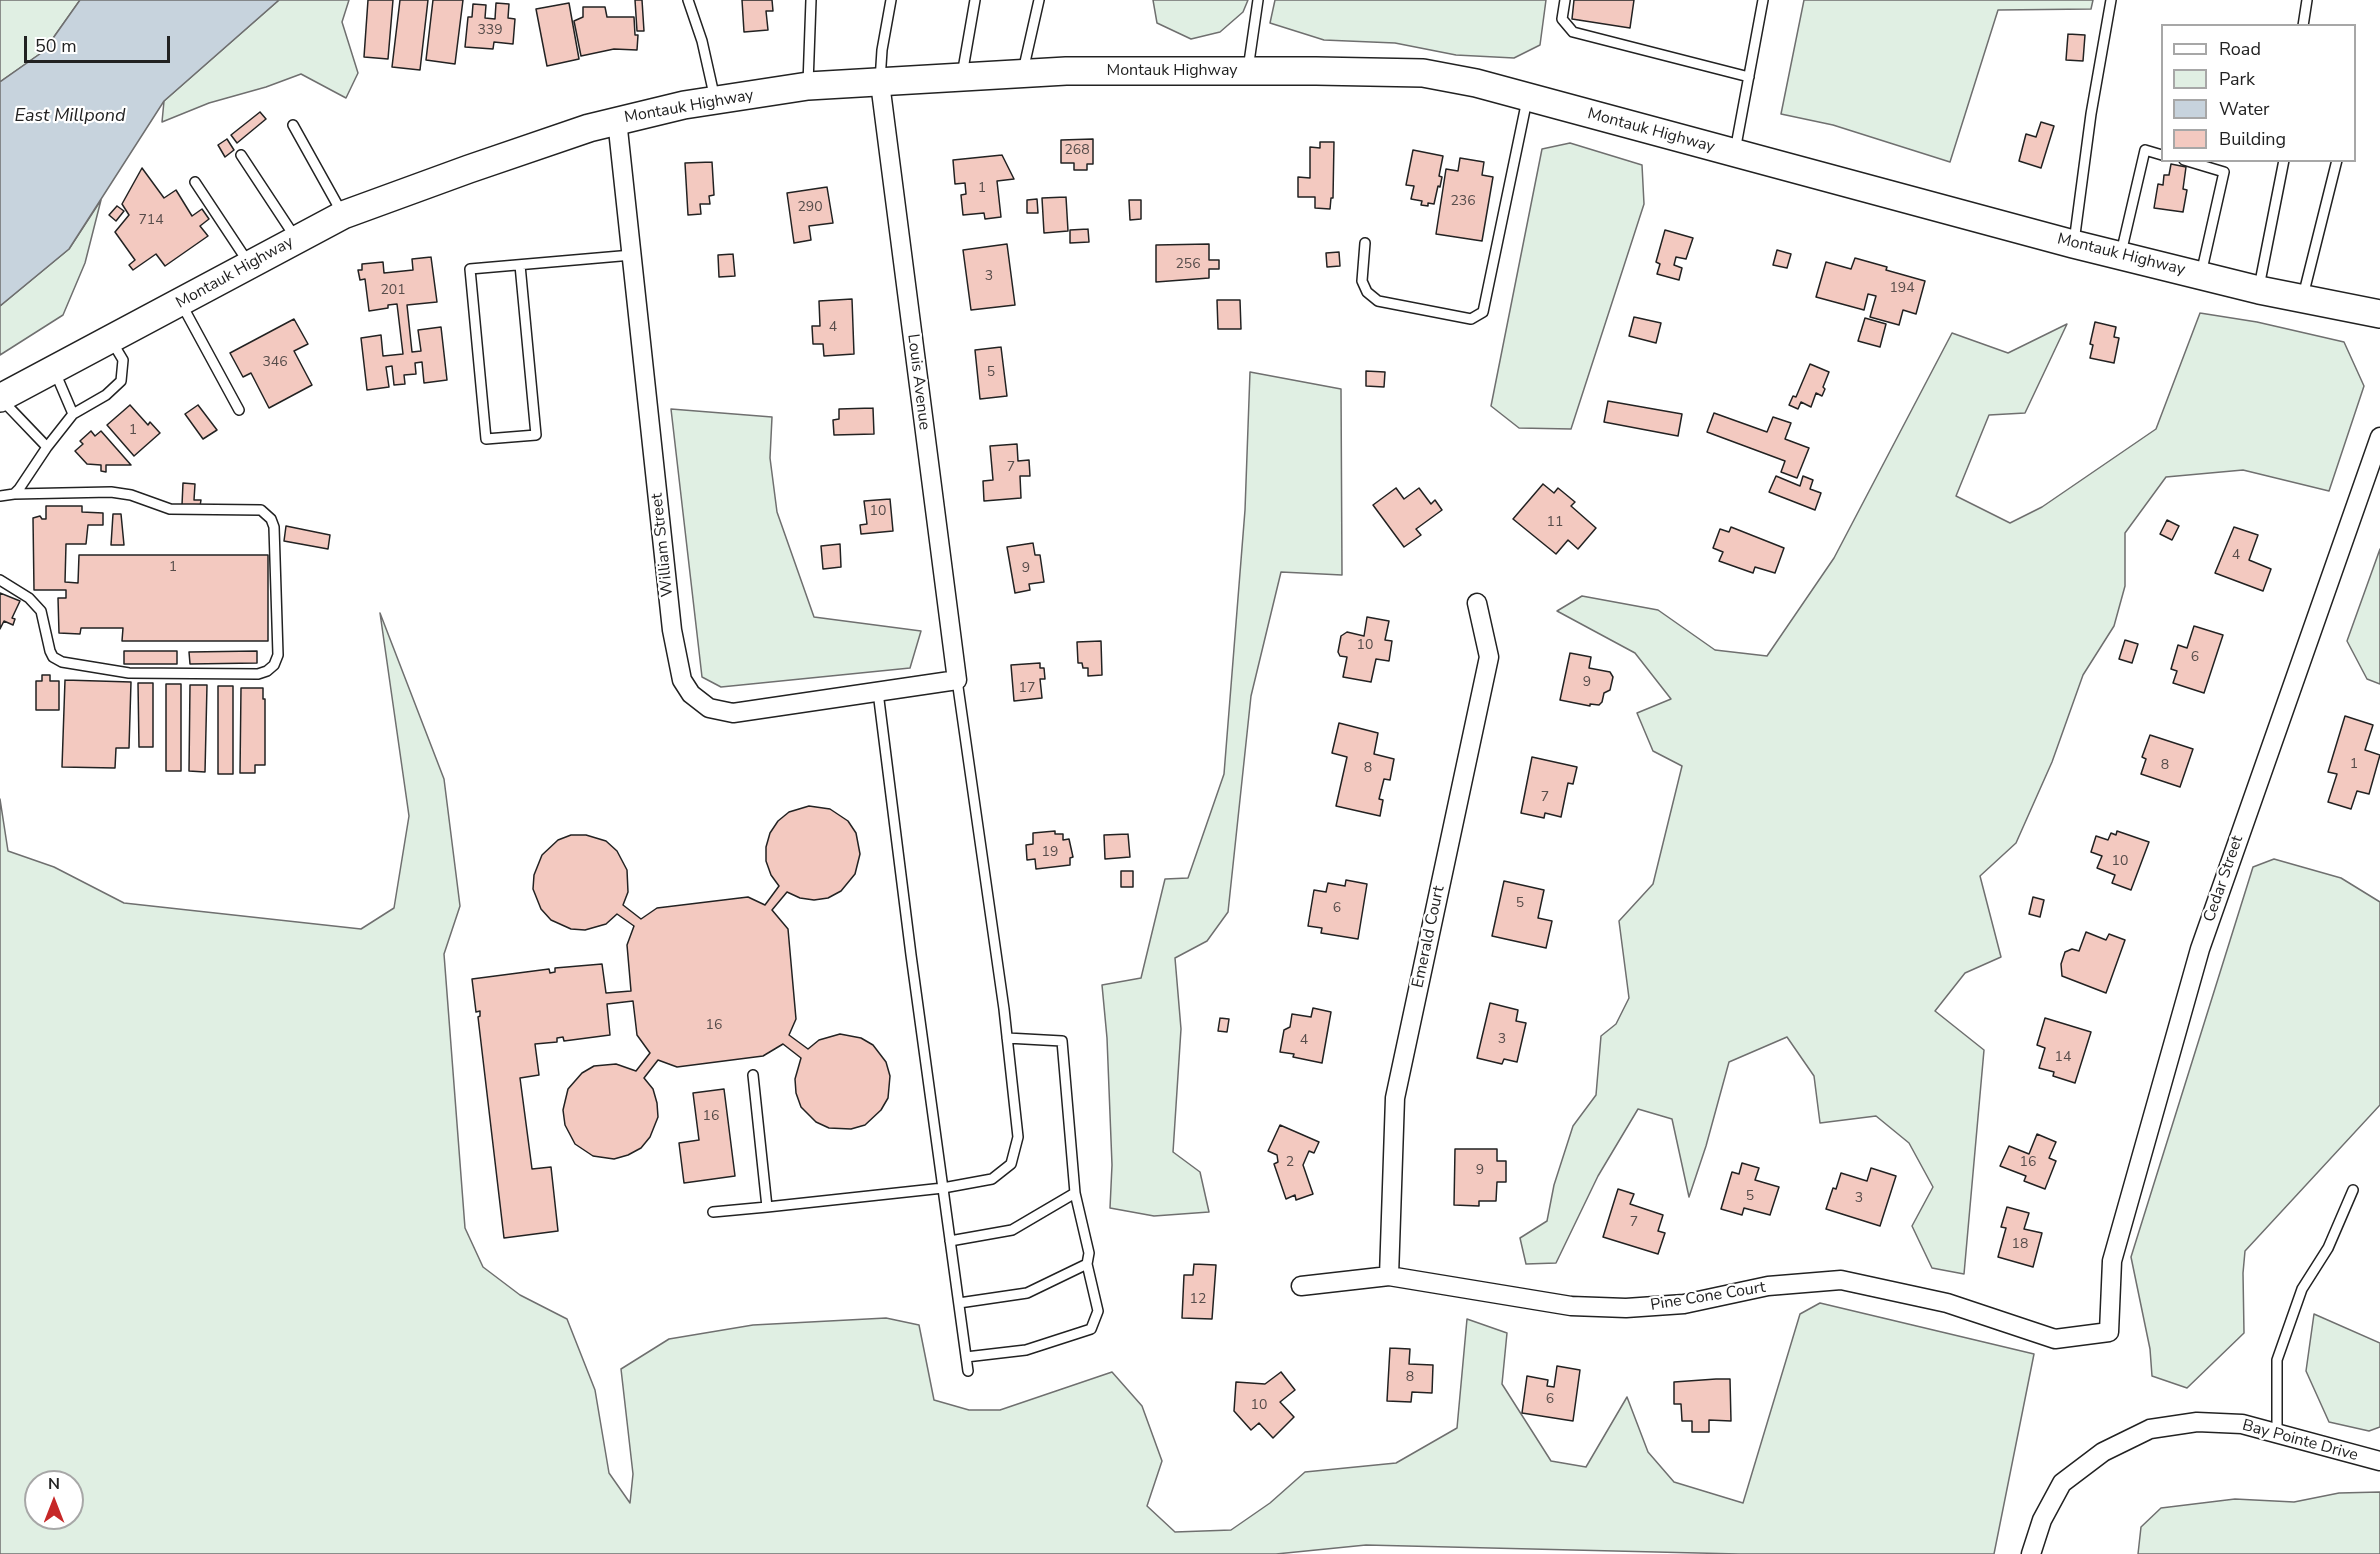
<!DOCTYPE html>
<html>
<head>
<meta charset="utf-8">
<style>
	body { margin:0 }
	#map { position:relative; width:2380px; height:1554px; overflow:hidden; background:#fff; font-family:"Nunito Sans",sans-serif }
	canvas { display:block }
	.legend { position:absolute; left:2161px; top:24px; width:195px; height:138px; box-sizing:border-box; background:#fff; border:2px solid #a7a7a7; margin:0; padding:8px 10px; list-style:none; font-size:18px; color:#222 }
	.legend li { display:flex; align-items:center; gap:12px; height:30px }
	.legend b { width:30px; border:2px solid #a7a7a7 }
	.north { position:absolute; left:24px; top:1470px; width:60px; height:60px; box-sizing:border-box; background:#fff; border:2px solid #a7a7a7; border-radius:50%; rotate:0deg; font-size:16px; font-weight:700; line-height:24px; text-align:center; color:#222 }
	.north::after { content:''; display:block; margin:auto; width:21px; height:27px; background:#c62828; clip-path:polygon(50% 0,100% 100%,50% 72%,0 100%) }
	.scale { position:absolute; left:24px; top:36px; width:146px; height:27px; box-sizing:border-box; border:3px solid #222; border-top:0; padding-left:8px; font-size:18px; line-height:21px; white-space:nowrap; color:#222; -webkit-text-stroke:4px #fff; paint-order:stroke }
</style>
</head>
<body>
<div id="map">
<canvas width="2380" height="1554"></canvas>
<ul class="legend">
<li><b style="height:8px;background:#fff"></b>Road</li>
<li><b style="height:16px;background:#e0efe3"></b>Park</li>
<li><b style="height:16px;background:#c7d3dd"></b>Water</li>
<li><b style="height:16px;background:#f3c9c0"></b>Building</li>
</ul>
<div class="north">N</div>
<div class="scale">50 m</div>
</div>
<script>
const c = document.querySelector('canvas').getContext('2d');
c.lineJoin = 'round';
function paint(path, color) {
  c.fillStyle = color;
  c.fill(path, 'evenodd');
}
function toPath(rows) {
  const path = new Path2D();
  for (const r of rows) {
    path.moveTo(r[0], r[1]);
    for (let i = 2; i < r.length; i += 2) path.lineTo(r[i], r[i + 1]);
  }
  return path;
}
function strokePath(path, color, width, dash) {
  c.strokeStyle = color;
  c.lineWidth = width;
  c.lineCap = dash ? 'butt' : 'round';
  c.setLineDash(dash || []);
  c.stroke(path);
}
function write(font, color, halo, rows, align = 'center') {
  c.font = font + ' "Nunito Sans",sans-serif';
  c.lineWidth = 4.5;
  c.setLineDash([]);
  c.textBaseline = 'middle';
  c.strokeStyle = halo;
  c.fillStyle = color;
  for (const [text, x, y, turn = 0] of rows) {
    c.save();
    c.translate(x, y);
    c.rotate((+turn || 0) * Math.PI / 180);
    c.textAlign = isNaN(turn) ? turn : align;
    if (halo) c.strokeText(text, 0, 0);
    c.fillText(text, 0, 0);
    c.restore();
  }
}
const green = toPath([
	[0,0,80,0,44,51,0,82,0,0],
	[279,0,349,0,342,22,358,73,346,98,301,74,266,87,209,103,162,122,164,101,279,0],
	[1153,0,1248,0,1243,12,1220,32,1191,39,1157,23,1153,0],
	[1275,0,1546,0,1540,45,1514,58,1456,55,1395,43,1324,40,1270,23,1275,0],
	[1804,0,2093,0,2091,9,1998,10,1950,162,1833,125,1781,114,1804,0],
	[1570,143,1642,165,1644,204,1571,429,1519,428,1491,406,1542,149,1570,143],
	[101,200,85,263,63,315,0,355,0,306,69,249,101,200],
	[2200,313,2257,322,2344,342,2364,386,2329,491,2243,470,2166,477,2125,533,2125,586,2114,626,2083,675,2052,762,2016,843,1980,876,2001,957,1965,973,1935,1011,1984,1050,1964,1274,1932,1268,1912,1226,1933,1187,1909,1143,1876,1116,1820,1123,1814,1076,1787,1037,1729,1062,1706,1146,1689,1197,1672,1119,1638,1109,1598,1176,1556,1263,1526,1264,1520,1238,1547,1221,1554,1185,1573,1126,1596,1095,1601,1036,1616,1024,1629,998,1619,921,1653,884,1682,766,1653,751,1637,713,1671,699,1635,653,1557,611,1582,596,1658,610,1715,650,1767,656,1834,558,1952,333,2008,353,2067,324,2025,413,1989,415,1956,496,2010,523,2042,507,2156,429,2200,313],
	[1250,372,1341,389,1342,575,1281,572,1251,696,1228,912,1207,941,1175,958,1181,1029,1173,1152,1200,1172,1209,1212,1154,1216,1110,1208,1112,1165,1107,1038,1102,985,1141,978,1165,879,1188,878,1224,774,1245,510,1250,372],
	[671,409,772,417,770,458,777,512,814,617,921,631,910,668,721,687,702,677,671,409],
	[2380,549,2380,684,2367,679,2347,641,2380,549],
	[380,613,444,779,460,906,444,954,465,1228,483,1267,520,1295,567,1319,595,1390,609,1473,630,1503,633,1474,621,1369,669,1339,753,1325,886,1318,919,1325,934,1400,969,1410,1000,1410,1112,1372,1142,1406,1162,1461,1147,1506,1175,1532,1231,1530,1270,1503,1305,1472,1396,1463,1457,1428,1467,1319,1507,1333,1502,1384,1551,1461,1586,1467,1627,1397,1648,1452,1674,1482,1743,1503,1800,1314,1820,1303,2034,1354,1994,1554,1739,1554,1366,1545,1276,1554,0,1554,0,799,8,851,54,867,124,903,361,929,394,908,409,816,380,613],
	[36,1482,72,1482,72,1518,36,1518,36,1482],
	[2274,859,2341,878,2380,902,2380,1105,2245,1251,2243,1273,2244,1333,2187,1388,2152,1376,2150,1349,2131,1257,2253,867,2274,859],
	[2314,1314,2380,1343,2380,1427,2369,1431,2329,1422,2306,1371,2314,1314],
	[2380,1492,2380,1554,2138,1554,2141,1527,2161,1508,2235,1499,2294,1502,2339,1493,2380,1492]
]);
const water = toPath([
	[80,0,279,0,164,101,69,249,0,306,0,82,44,51,80,0]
]);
const building = toPath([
	[368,0,393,0,388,59,364,57,368,0],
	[400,0,428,0,420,70,392,67,400,0],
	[433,0,463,0,455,64,426,60,433,0],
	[635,0,642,0,644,31,637,31,635,0],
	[742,0,772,0,773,11,766,11,768,30,744,32,742,0],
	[1574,0,1634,0,1630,28,1572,19,1574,0],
	[496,3,509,4,508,18,515,19,513,44,494,42,493,49,465,47,468,17,472,17,473,4,486,5,485,18,495,19,496,3],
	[569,3,579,59,547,66,536,9,569,3],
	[583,7,605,7,607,17,634,17,635,35,638,35,637,50,614,49,581,56,574,21,583,17,583,7],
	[2068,34,2085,35,2083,61,2066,60,2068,34],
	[260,112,266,119,237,143,231,135,260,112],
	[2041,122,2054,126,2041,168,2019,161,2026,134,2036,137,2041,122],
	[227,139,234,150,225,157,218,145,227,139],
	[1093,139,1093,164,1087,164,1087,170,1074,170,1074,163,1061,163,1061,140,1093,139],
	[1320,142,1334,142,1333,198,1331,198,1330,209,1315,208,1315,197,1298,197,1298,177,1310,178,1310,147,1320,148,1320,142],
	[1413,150,1443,156,1439,176,1442,177,1440,187,1438,186,1434,204,1428,203,1428,206,1421,205,1422,201,1411,199,1414,186,1406,185,1413,150],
	[1002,155,1014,179,997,181,1001,217,985,219,984,213,963,215,961,195,966,194,965,183,955,184,953,160,1002,155],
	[1460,158,1484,162,1482,175,1493,177,1482,241,1436,234,1446,169,1458,171,1460,158],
	[712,162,714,195,709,196,710,204,700,204,701,214,688,215,685,163,712,162],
	[2171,164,2186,167,2183,189,2187,190,2183,212,2154,208,2158,184,2163,185,2164,175,2169,175,2171,164],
	[142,168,164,198,176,190,192,216,202,209,209,219,200,226,208,236,165,266,156,254,133,270,129,265,135,260,115,232,129,215,122,204,142,168],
	[827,187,833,223,809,226,811,240,794,243,787,193,827,187],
	[1066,197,1068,231,1044,233,1042,198,1066,197],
	[1037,199,1038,213,1027,213,1027,200,1037,199],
	[1129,200,1141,200,1141,219,1130,220,1129,200],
	[117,206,124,211,116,221,109,215,117,206],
	[1088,229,1089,242,1070,243,1070,230,1088,229],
	[1665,230,1693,238,1686,259,1676,257,1674,265,1682,268,1679,280,1657,274,1660,264,1656,262,1665,230],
	[1007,244,1015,305,971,310,963,250,1007,244],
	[1209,244,1209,260,1219,260,1219,269,1209,269,1209,278,1156,282,1156,245,1209,244],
	[1777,250,1791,254,1787,268,1773,265,1777,250],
	[1339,252,1340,266,1327,267,1326,253,1339,252],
	[733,254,735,276,719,277,718,255,733,254],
	[431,257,437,302,407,305,412,352,421,351,418,330,441,327,447,380,424,383,422,362,415,363,416,374,404,375,405,384,394,385,392,366,386,367,389,387,367,390,361,338,381,335,383,356,403,354,397,304,388,305,388,308,369,311,365,279,360,280,358,270,362,270,362,264,383,262,384,273,413,270,412,259,431,257],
	[1855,258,1887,267,1886,270,1925,281,1916,314,1903,310,1899,325,1870,317,1876,296,1868,294,1864,310,1816,297,1826,262,1851,269,1855,258],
	[852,299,854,354,824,356,823,344,813,344,812,326,820,326,819,301,852,299],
	[1217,300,1240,300,1241,329,1218,329,1217,300],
	[1634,317,1661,323,1656,343,1629,336,1634,317],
	[1865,318,1886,324,1880,347,1858,341,1865,318],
	[294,319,308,344,294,351,312,385,269,408,251,373,243,377,230,353,294,319],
	[2095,322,2116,327,2114,337,2119,338,2114,363,2090,358,2093,345,2090,344,2095,322],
	[1001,347,1007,396,980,399,975,350,1001,347],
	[1810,364,1829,372,1823,387,1825,389,1822,396,1816,393,1811,407,1801,402,1798,409,1789,405,1793,396,1796,397,1810,364],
	[1366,371,1385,372,1384,387,1366,386,1366,371],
	[1608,401,1682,414,1678,436,1604,422,1608,401],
	[130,405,148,425,150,422,160,433,134,456,107,425,130,405],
	[198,405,217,430,203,439,185,414,198,405],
	[873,408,874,434,834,435,833,420,839,419,839,409,873,408],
	[1714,413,1767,432,1773,417,1791,423,1785,439,1809,448,1797,478,1781,472,1785,461,1707,432,1714,413],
	[91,431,95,436,101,431,131,465,106,465,106,472,101,471,101,465,87,464,75,451,83,444,80,441,91,431],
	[1017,444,1018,461,1029,460,1030,476,1020,476,1021,498,984,501,983,481,993,480,990,446,1017,444],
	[1776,476,1800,486,1803,476,1813,480,1810,489,1821,493,1815,510,1769,492,1776,476],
	[183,483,195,484,194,500,201,500,200,506,182,505,183,483],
	[1543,484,1554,493,1558,488,1575,502,1571,506,1596,528,1578,549,1568,540,1556,554,1513,519,1543,484],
	[1396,488,1404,499,1419,488,1431,504,1435,500,1442,510,1416,529,1421,535,1404,547,1373,505,1396,488],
	[890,499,893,531,861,534,860,525,867,524,864,501,890,499],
	[46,506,82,506,82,512,103,513,103,525,88,525,86,544,66,544,65,582,78,583,79,555,268,555,268,641,122,641,123,628,81,628,80,634,59,633,58,598,66,598,66,590,34,590,33,518,40,516,42,519,46,519,46,506],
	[113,514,121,514,124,545,111,545,113,514],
	[2167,520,2179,526,2172,540,2160,534,2167,520],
	[286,526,330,535,328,549,284,541,286,526],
	[1731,527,1784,548,1775,573,1755,567,1753,573,1719,561,1723,552,1713,548,1720,529,1729,532,1731,527],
	[2234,527,2258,535,2249,560,2271,569,2263,591,2215,573,2234,527],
	[1033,543,1035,555,1040,555,1044,582,1029,584,1030,590,1015,593,1007,547,1033,543],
	[840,544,841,567,823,569,821,546,840,544],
	[0,593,20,601,12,618,15,619,13,625,4,621,0,629,0,593],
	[1367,617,1389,621,1385,640,1392,641,1389,661,1376,659,1371,682,1343,677,1347,657,1340,656,1338,652,1341,636,1347,632,1364,636,1367,617],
	[2194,626,2223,635,2204,693,2173,683,2177,671,2171,669,2178,645,2187,648,2194,626],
	[2125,640,2138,644,2132,663,2119,659,2125,640],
	[1101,641,1102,675,1088,676,1088,668,1083,668,1082,663,1078,663,1077,642,1101,641],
	[124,651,177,651,177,664,124,664,124,651],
	[257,651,257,663,190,664,189,652,257,651],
	[1570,653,1591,657,1589,668,1610,672,1613,677,1610,690,1604,693,1602,702,1599,705,1590,704,1590,706,1560,700,1570,653],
	[1040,663,1040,668,1044,668,1045,679,1040,679,1042,698,1014,701,1011,665,1040,663],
	[42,675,50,675,50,681,59,681,59,710,36,710,36,681,42,681,42,675],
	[65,680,131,682,129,748,116,748,115,768,62,767,65,680],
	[138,683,153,683,153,747,139,747,138,683],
	[166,684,181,684,181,771,166,771,166,684],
	[190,685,207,685,205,772,189,771,190,685],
	[218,686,233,686,233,774,218,774,218,686],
	[241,688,263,688,263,699,265,699,265,765,255,765,255,773,240,773,241,688],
	[2345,716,2373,725,2365,750,2380,755,2369,794,2357,791,2351,809,2328,802,2337,774,2328,772,2345,716],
	[1339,723,1378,733,1374,754,1394,759,1390,780,1384,779,1379,799,1383,800,1380,816,1336,806,1347,757,1332,753,1339,723],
	[2150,735,2193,749,2180,787,2141,774,2146,759,2142,757,2150,735],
	[1532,757,1577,767,1573,784,1568,783,1561,817,1545,813,1544,818,1521,813,1532,757],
	[809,806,830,809,848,821,856,833,860,854,855,874,841,891,828,898,814,900,800,898,787,892,772,910,788,929,796,1019,789,1035,808,1049,819,1040,840,1034,861,1038,873,1045,886,1062,890,1076,888,1098,881,1110,865,1125,851,1129,829,1128,816,1122,801,1107,796,1093,795,1079,801,1058,783,1044,763,1056,677,1067,658,1060,644,1078,653,1089,657,1103,658,1117,650,1137,641,1148,628,1155,614,1159,593,1156,575,1144,565,1125,563,1110,568,1089,582,1073,594,1066,616,1064,636,1071,650,1053,637,1035,633,1001,607,1004,610,1035,564,1041,563,1037,557,1038,557,1042,535,1044,539,1075,520,1078,532,1169,551,1167,558,1231,504,1238,478,1017,480,1016,480,1011,476,1012,472,979,549,969,550,973,555,972,555,968,602,964,606,993,631,991,627,945,634,926,617,914,606,924,585,930,571,929,551,920,541,909,533,889,534,875,542,855,558,840,571,835,586,835,606,841,617,851,627,870,628,892,623,905,641,919,657,908,748,897,765,905,779,886,771,875,766,861,766,847,770,833,778,821,789,812,809,806],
	[1055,831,1055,834,1063,834,1063,840,1069,839,1073,857,1070,858,1070,865,1036,869,1035,859,1027,860,1026,845,1033,844,1033,833,1055,831],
	[2117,831,2149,842,2131,890,2112,883,2115,875,2097,868,2102,856,2091,852,2096,836,2108,840,2111,833,2116,835,2117,831],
	[1128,834,1130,857,1105,859,1104,835,1128,834],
	[1121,871,1133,871,1133,887,1121,887,1121,871],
	[1346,880,1367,884,1358,939,1321,933,1322,928,1308,926,1314,890,1326,892,1328,883,1345,886,1346,880],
	[1504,881,1544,890,1538,918,1552,921,1546,948,1492,936,1504,881],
	[2033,897,2044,900,2040,917,2029,914,2033,897],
	[2086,932,2106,940,2109,934,2125,940,2106,993,2062,976,2061,964,2065,952,2072,949,2079,951,2086,932],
	[1490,1003,1518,1010,1516,1021,1526,1023,1517,1062,1504,1059,1502,1064,1477,1058,1490,1003],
	[1313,1008,1331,1012,1322,1063,1293,1057,1294,1054,1280,1052,1284,1030,1290,1027,1292,1014,1311,1017,1313,1008],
	[1220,1018,1229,1019,1227,1032,1218,1031,1220,1018],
	[2045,1018,2091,1032,2075,1083,2053,1076,2054,1072,2039,1068,2045,1048,2037,1045,2045,1018],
	[724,1089,735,1176,684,1183,679,1143,699,1140,693,1093,724,1089],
	[1280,1125,1319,1142,1314,1153,1309,1151,1303,1165,1313,1194,1296,1200,1295,1195,1286,1199,1274,1164,1278,1162,1277,1155,1268,1151,1280,1125],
	[2037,1134,2056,1142,2049,1158,2056,1161,2045,1189,2024,1181,2026,1176,2000,1166,2009,1146,2029,1154,2037,1134],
	[1455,1149,1497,1149,1497,1161,1506,1161,1506,1182,1497,1182,1496,1201,1479,1201,1479,1206,1454,1205,1455,1149],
	[1742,1163,1759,1168,1755,1180,1779,1187,1770,1215,1744,1208,1742,1215,1721,1209,1732,1172,1739,1174,1742,1163],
	[1871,1168,1896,1176,1880,1226,1826,1209,1833,1188,1836,1189,1841,1173,1867,1181,1871,1168],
	[1618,1189,1634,1194,1630,1204,1663,1215,1658,1231,1665,1233,1658,1254,1603,1237,1618,1189],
	[2007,1207,2029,1213,2024,1229,2042,1233,2033,1267,1998,1257,2006,1228,2001,1227,2007,1207],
	[1194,1264,1216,1265,1212,1319,1182,1318,1184,1275,1193,1275,1194,1264],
	[1390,1348,1410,1349,1409,1364,1433,1365,1432,1393,1412,1392,1411,1402,1387,1401,1390,1348],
	[1557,1366,1580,1370,1573,1421,1522,1413,1527,1376,1548,1380,1547,1386,1554,1387,1557,1366],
	[1281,1372,1295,1390,1280,1402,1294,1417,1273,1438,1259,1423,1251,1430,1234,1411,1236,1382,1265,1384,1281,1372],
	[1716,1379,1730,1379,1731,1421,1709,1420,1709,1432,1692,1432,1692,1421,1682,1421,1681,1404,1674,1404,1674,1382,1716,1379]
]);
const service = toPath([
	[688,0,702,41,715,99],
	[1565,0,1562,19,1573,32,1749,77],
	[2303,26,2307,0],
	[1248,69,1258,0],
	[1023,71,1039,0],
	[962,75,975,0],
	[880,81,882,50,891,0],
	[808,84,811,0],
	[293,125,342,213],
	[1735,151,1763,0],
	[241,155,295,237],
	[2184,160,2224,172,2201,274],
	[195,182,248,262],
	[2074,242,2091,114,2111,0],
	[1365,243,1362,281,1367,292,1378,301,1471,319,1483,312,1527,100],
	[2121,253,2145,150,2162,155],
	[520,265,536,435,486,439,470,269,632,255],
	[2259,287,2284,160],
	[2303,296,2337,160],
	[182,305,239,410],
	[2,400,47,447],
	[73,414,106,395,121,381,123,360,111,340],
	[0,496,14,494,19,489,47,447,73,414,55,372],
	[0,580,29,598,41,611,50,651,53,657,62,662,129,673,258,674,267,671,274,665,278,655,274,527,271,519,261,510,170,509,131,495,111,492,14,494],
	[878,692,911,955,968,1371],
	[753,1075,767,1207,943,1188,992,1179,1011,1164,1018,1137,1004,1009,957,680],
	[713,1212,767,1207],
	[950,1241,1012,1230,1075,1193],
	[959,1303,1027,1293,1087,1264],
	[966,1357,1026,1350,1091,1329,1098,1311,1087,1264,1089,1253,1075,1193,1062,1041,1007,1038],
	[2277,1432,2277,1360,2302,1289,2328,1248,2353,1190]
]);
const minor = toPath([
	[617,120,672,630,682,680,691,694,709,708,733,713,957,680,880,83],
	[1389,1276,1395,1098,1489,657,1477,603],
	[1301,1286,1389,1276,1571,1306,1626,1308,1684,1304,1768,1286,1841,1280,1947,1303,2055,1339,2109,1332,2112,1261,2200,949,2380,437],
	[2031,1554,2042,1520,2062,1483,2103,1452,2150,1429,2197,1422,2242,1424,2380,1461]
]);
const primary = toPath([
	[0,398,343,215,469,169,589,128,684,105,808,86,1066,71,1316,71,1423,73,1476,83,2073,244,2259,290,2380,314]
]);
const numberNames = [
	["339",490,31],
	["268",1077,151],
	["1",982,189],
	["236",1463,202],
	["290",810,208],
	["714",151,221],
	["256",1188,265],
	["3",989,277],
	["194",1902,289],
	["201",393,291],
	["4",833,328],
	["346",275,363],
	["5",991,373],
	["1",133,431],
	["7",1011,468],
	["10",878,512],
	["11",1555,523],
	["4",2236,556],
	["1",173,568],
	["9",1026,569],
	["10",1365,646],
	["6",2195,658],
	["9",1587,683],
	["17",1027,689],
	["1",2354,765],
	["8",2165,766],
	["8",1368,769],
	["7",1545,798],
	["19",1050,853],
	["10",2120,862],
	["5",1520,904],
	["6",1337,909],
	["16",714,1026],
	["3",1502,1040],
	["4",1304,1041],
	["14",2063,1058],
	["16",711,1117],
	["2",1290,1163],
	["16",2028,1163],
	["9",1480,1171],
	["5",1750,1197],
	["3",1859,1199],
	["7",1634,1223],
	["18",2020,1245],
	["12",1198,1300],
	["8",1410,1378],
	["6",1550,1400],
	["10",1259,1406]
];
const streetNames = [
	["Montauk Highway",1172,71],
	["Montauk Highway",689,107,-10],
	["Montauk Highway",1651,131,15],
	["Montauk Highway",2121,255,14],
	["Montauk Highway",235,273,-29],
	["Louis Avenue",918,382,83],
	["William Street",663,545,-96],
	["Cedar Street",2224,879,-71],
	["Emerald Court",1429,937,-78],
	["Pine Cone Court",1708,1297,-9],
	["Bay Pointe Drive",2300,1441,15]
];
const waterNames = [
	["East Millpond",70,117]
];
paint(green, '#e0efe3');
strokePath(green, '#6f6f6f', 1.5);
paint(water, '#c7d3dd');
strokePath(water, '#6f6f6f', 1.5);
paint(building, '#f3c9c0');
strokePath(building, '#222', 1.5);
strokePath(service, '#222', 12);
strokePath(minor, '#222', 21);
strokePath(primary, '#222', 30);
strokePath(service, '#fff', 9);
strokePath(minor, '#fff', 18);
strokePath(primary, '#fff', 27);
write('14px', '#564c4a', null, numberNames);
write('16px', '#222', '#fff', streetNames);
write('italic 18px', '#222', '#fff', waterNames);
</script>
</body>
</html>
